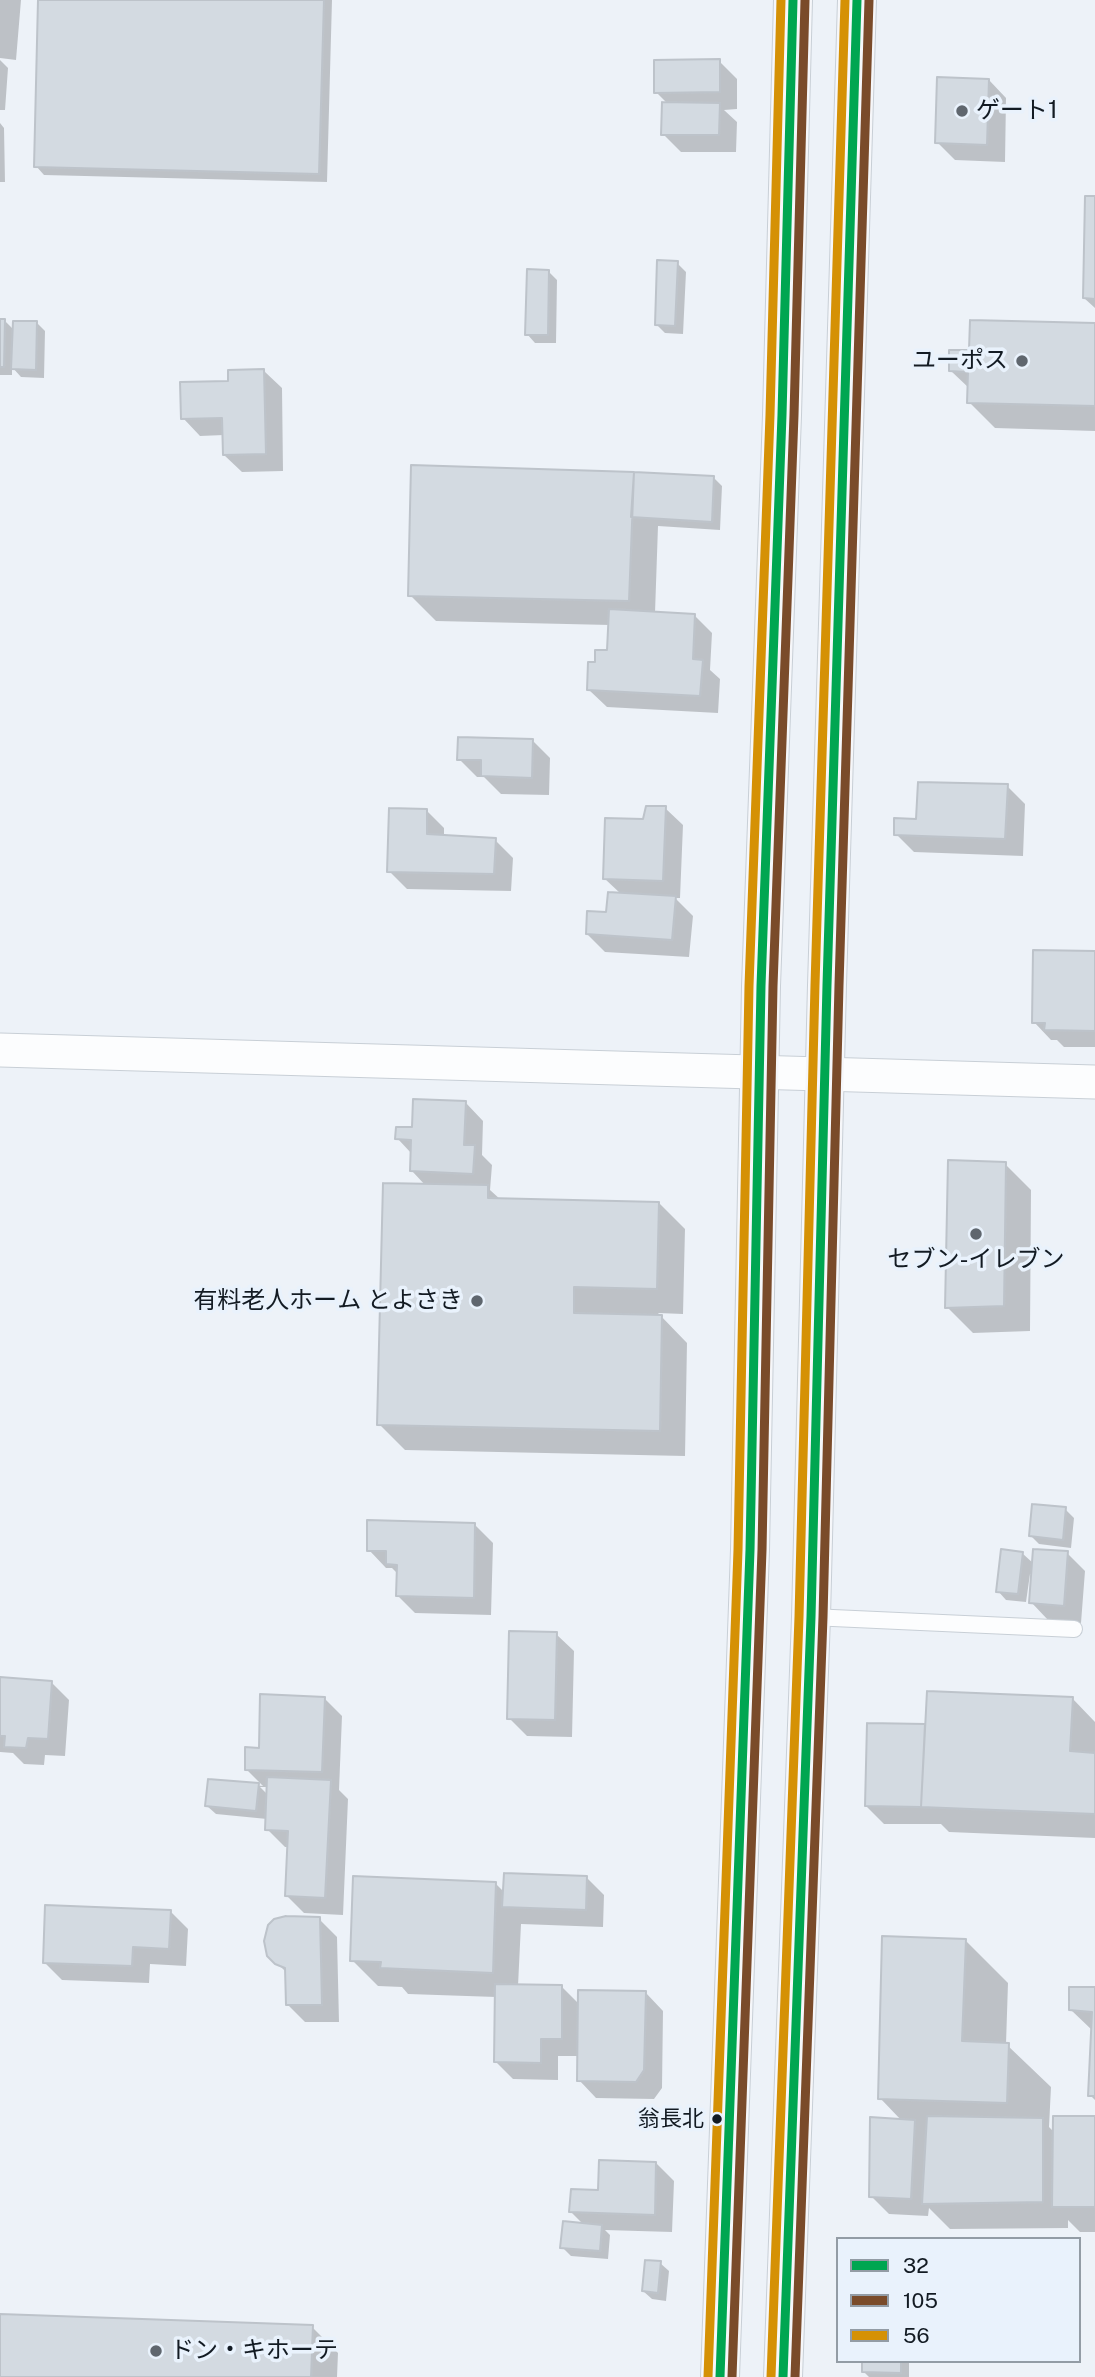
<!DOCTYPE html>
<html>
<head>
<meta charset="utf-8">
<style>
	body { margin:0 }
	#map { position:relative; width:1095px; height:2377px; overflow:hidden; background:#edf2f8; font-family:"Public Sans",sans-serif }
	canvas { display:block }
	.legend { position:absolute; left:836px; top:2237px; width:245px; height:126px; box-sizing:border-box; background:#e9f2fc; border:2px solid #939ca5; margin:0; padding:9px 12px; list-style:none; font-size:21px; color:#131b23 }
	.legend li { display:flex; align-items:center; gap:14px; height:35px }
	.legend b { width:35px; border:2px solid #939ca5 }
</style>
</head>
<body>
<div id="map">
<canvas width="1095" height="2377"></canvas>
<ul class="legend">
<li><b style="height:9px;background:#00a651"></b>32</li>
<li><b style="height:9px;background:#7a4b2a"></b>105</li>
<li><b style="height:9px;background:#d59105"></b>56</li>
</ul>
</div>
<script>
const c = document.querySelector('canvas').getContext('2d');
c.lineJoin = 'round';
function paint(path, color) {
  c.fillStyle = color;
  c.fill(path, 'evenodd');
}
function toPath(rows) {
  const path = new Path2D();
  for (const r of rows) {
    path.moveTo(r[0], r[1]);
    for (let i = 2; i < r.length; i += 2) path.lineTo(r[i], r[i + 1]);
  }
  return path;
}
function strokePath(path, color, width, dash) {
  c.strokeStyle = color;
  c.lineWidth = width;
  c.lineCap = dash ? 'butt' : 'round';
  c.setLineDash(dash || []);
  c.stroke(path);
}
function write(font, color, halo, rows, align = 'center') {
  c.font = font + ' "Public Sans","Noto Sans JP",sans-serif';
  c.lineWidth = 7;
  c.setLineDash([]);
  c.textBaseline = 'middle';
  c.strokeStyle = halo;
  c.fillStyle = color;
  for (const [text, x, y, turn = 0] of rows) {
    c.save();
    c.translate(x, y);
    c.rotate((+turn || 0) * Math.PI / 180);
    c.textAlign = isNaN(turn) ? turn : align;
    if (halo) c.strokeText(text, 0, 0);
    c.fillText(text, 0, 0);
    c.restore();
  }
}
const shadow = toPath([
	[0,0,21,0,16,60,0,58],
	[40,0,332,0,327,182,44,175,36,166],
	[0,60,8,68,5,110,0,110],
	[719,61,737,79,737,109,724,110,737,122,736,152,681,152,663,134,668,104,656,92],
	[989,80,1006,98,1005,162,955,160,937,142],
	[0,123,4,128,5,182,0,182],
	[1095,198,1095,308,1084,298],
	[677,263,686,272,683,334,665,333,656,324],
	[548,271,557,280,556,343,535,343,527,334],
	[0,321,5,321,14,330,37,323,45,331,44,378,21,377,12,367,12,375,0,375],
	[1095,325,1095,431,995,428,969,402,970,389,951,371,970,352],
	[264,371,282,388,283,471,242,472,224,455,224,435,200,436,183,418,230,383],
	[713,477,722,486,720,530,658,526,655,613,694,615,712,633,710,670,720,679,718,713,607,707,589,690,596,664,609,652,610,625,436,621,410,595],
	[532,740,550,758,549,795,501,794,484,777,477,777,459,759],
	[1007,786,1025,804,1023,856,914,852,896,834,918,821],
	[665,808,683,825,680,898,675,898,693,916,689,957,605,952,587,934,608,914,621,894,605,879,644,820],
	[426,810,444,828,444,837,495,840,513,858,511,891,407,889,389,871],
	[1095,952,1095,1047,1064,1047,1057,1040,1051,1040,1034,1022],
	[466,1103,483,1121,482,1155,492,1165,490,1190,501,1200,659,1203,685,1229,683,1314,658,1313,687,1343,685,1456,405,1450,379,1424,426,1186,412,1171,412,1154,397,1138],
	[1005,1164,1031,1190,1030,1331,973,1333,947,1307],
	[1065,1509,1074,1518,1071,1548,1039,1544,1031,1536],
	[475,1525,493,1543,491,1615,415,1613,398,1596,398,1574,392,1568,386,1568,369,1550],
	[1022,1553,1034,1564,1067,1553,1085,1571,1081,1623,1048,1620,1031,1602,1033,1575,1030,1574,1026,1602,1006,1600,998,1591],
	[556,1634,574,1651,572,1737,527,1736,509,1718],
	[0,1679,51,1682,69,1700,65,1756,45,1755,44,1765,24,1764,13,1753,0,1752],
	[324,1698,342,1716,339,1790,348,1799,343,1915,304,1913,286,1895,289,1847,285,1847,267,1829,267,1819,216,1814,207,1806,209,1781,263,1786,246,1769,260,1750],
	[260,1787,269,1787,268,1795],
	[1072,1698,1095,1722,1095,1838,949,1832,941,1824,884,1824,866,1806,924,1726,927,1729],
	[586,1877,604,1895,603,1927,521,1924,518,1986,562,1987,580,2005,646,1993,663,2011,662,2088,654,2099,596,2098,579,2080,579,2056,558,2056,558,2080,513,2079,495,2061,496,1997,408,1994,402,1987,378,1986,352,1960,496,1884,504,1892],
	[170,1911,188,1929,186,1966,150,1964,149,1983,62,1980,44,1962],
	[319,1919,337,1937,339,2022,305,2022,287,2004,287,1973,269,1955],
	[965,1940,1008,1983,1006,2044,1051,2087,1049,2127,1055,2133,1095,2118,1095,2232,1080,2232,1068,2220,1068,2228,950,2229,929,2208,928,2216,889,2214,871,2196,902,2121,880,2098],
	[1095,1990,1095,2100,1090,2095,1093,2031,1071,2010],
	[656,2163,674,2181,672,2232,605,2230,610,2235,608,2259,571,2256,562,2247,584,2225,571,2212,600,2191],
	[660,2263,669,2271,666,2301,652,2299,643,2291],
	[0,2316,312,2327,338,2353,337,2377,0,2377],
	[864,2361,909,2361,909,2377,869,2377,864,2372]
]);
const building = toPath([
	[38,0,324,0,319,174,34,167,38,0],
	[720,59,720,92,654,93,654,60,720,59],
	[937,77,989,79,987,145,935,143,937,77],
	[662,102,720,103,719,135,661,135,662,102],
	[1085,196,1095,196,1095,299,1083,298,1085,196],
	[657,260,678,261,675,326,655,325,657,260],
	[527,269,549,270,548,335,525,335,527,269],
	[0,319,5,319,4,367,0,367,0,319],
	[970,320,1095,323,1095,406,967,403,968,372,949,371,949,350,969,350,970,320],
	[13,321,37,321,36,370,11,369,13,321],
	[264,369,266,454,223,455,222,418,181,419,180,382,228,381,228,370,264,369],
	[411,465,634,472,629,601,408,596,411,465],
	[634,472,714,476,712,522,631,517,634,472],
	[609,609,695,614,693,659,703,660,700,696,587,690,588,662,595,662,595,650,607,650,609,609],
	[458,737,533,739,532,778,481,776,481,760,457,760,458,737],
	[918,782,1008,784,1005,839,894,835,894,818,916,819,918,782],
	[646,806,666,806,663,881,603,879,605,818,643,819,646,806],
	[389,808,427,809,427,834,496,838,494,874,387,872,389,808],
	[608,892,676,896,672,940,586,934,587,911,606,912,608,892],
	[1033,950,1095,951,1095,1031,1044,1030,1045,1023,1032,1023,1033,950],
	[413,1099,466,1101,464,1145,475,1145,473,1174,410,1171,411,1140,395,1139,396,1127,412,1127,413,1099],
	[948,1160,1006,1162,1004,1306,945,1308,948,1160],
	[383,1183,488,1185,488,1198,659,1202,657,1289,574,1287,574,1313,662,1315,660,1431,377,1425,383,1183],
	[1032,1504,1066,1507,1063,1540,1029,1536,1032,1504],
	[367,1520,475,1523,474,1598,396,1596,397,1565,386,1564,386,1551,367,1551,367,1520],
	[1001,1549,1023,1552,1018,1594,996,1592,1001,1549],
	[1033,1549,1068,1551,1064,1606,1029,1603,1033,1549],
	[509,1631,557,1632,555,1720,507,1719,509,1631],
	[0,1677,52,1681,48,1739,28,1738,26,1748,4,1747,5,1736,0,1736,0,1677],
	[927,1691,1073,1697,1070,1751,1095,1753,1095,1814,921,1807,927,1691],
	[260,1694,325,1697,322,1772,245,1770,245,1747,259,1748,260,1694],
	[867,1723,925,1724,921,1807,865,1806,867,1723],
	[267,1777,331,1780,325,1898,285,1896,288,1831,265,1830,267,1777],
	[208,1779,259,1783,256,1811,205,1806,208,1779],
	[504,1873,587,1876,586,1910,502,1907,504,1873],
	[353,1876,496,1882,493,1973,380,1968,381,1962,350,1961,353,1876],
	[45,1905,171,1910,169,1949,133,1947,132,1966,43,1963,45,1905],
	[286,1916,320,1917,322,2005,286,2005,285,1968,275,1964,267,1956,264,1941,268,1925,274,1919,286,1916],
	[882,1936,966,1939,962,2041,1009,2043,1007,2103,878,2099,882,1936],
	[495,1984,562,1985,562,2039,541,2039,541,2063,494,2062,495,1984],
	[1069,1987,1095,1987,1095,2096,1088,2096,1092,2012,1069,2010,1069,1987],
	[578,1990,646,1991,644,2070,636,2082,577,2081,578,1990],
	[927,2116,1043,2118,1043,2202,922,2204,927,2116],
	[1053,2116,1095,2116,1095,2207,1052,2207,1053,2116],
	[870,2117,915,2120,911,2199,869,2197,870,2117],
	[599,2160,656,2162,655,2215,569,2212,571,2189,598,2190,599,2160],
	[563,2221,602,2225,600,2251,560,2248,563,2221],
	[645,2260,661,2261,658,2293,642,2291,645,2260],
	[0,2314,313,2325,311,2377,0,2377,0,2314],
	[862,2361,901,2361,901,2373,862,2372,862,2361]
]);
const lane = toPath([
	[811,1617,1074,1629]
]);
const street = toPath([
	[0,1050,1095,1082]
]);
const secondary = toPath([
	[720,2377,750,1550,761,986,782,415,793,0],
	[783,2377,811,1617,827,985,857,0]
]);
const bus1 = toPath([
	[720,2377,750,1550,761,986,782,415,793,0],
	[783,2377,811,1617,827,985,857,0]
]);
const bus2 = toPath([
	[732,2377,762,1550,773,986,794,415,805,0],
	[795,2377,823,1617,839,985,869,0]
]);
const bus3 = toPath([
	[708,2377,738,1550,749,986,770,415,781,0],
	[771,2377,799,1617,815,985,845,0]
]);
const markers = [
	[962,111,7,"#5f666e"],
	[1022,361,7,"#5f666e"],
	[976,1234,7,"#5f666e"],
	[477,1301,7,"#5f666e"],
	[717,2119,6,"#131b23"],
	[156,2351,7,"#5f666e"]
];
const busNames = [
	["翁長北",704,2119]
];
const poiNames = [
	["ゲート1",976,111],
	["ユーポス",1008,361,"right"],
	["セブン-イレブン",976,1260,"center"],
	["有料老人ホーム とよさき",463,1301,"right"],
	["ドン・キホーテ",170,2351]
];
paint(shadow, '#0003');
paint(building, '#d3dae1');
strokePath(building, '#bdc3ca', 2);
strokePath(lane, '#c8cfd6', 18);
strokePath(street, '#c8cfd6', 35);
strokePath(secondary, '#c8cfd6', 40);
strokePath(lane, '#fcfdfe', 16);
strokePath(street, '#fcfdfe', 33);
strokePath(secondary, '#f6f7fa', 38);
strokePath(bus1, '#00a651', 9);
strokePath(bus2, '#7a4b2a', 9);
strokePath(bus3, '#d59105', 9);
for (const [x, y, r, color] of markers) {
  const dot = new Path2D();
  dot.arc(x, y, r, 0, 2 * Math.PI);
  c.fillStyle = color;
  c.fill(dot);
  strokePath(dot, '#e9f2fc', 2.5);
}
write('22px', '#131b23', '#e9f2fc', busNames, 'right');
write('24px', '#131b23', '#e9f2fc', poiNames, 'left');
</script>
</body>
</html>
